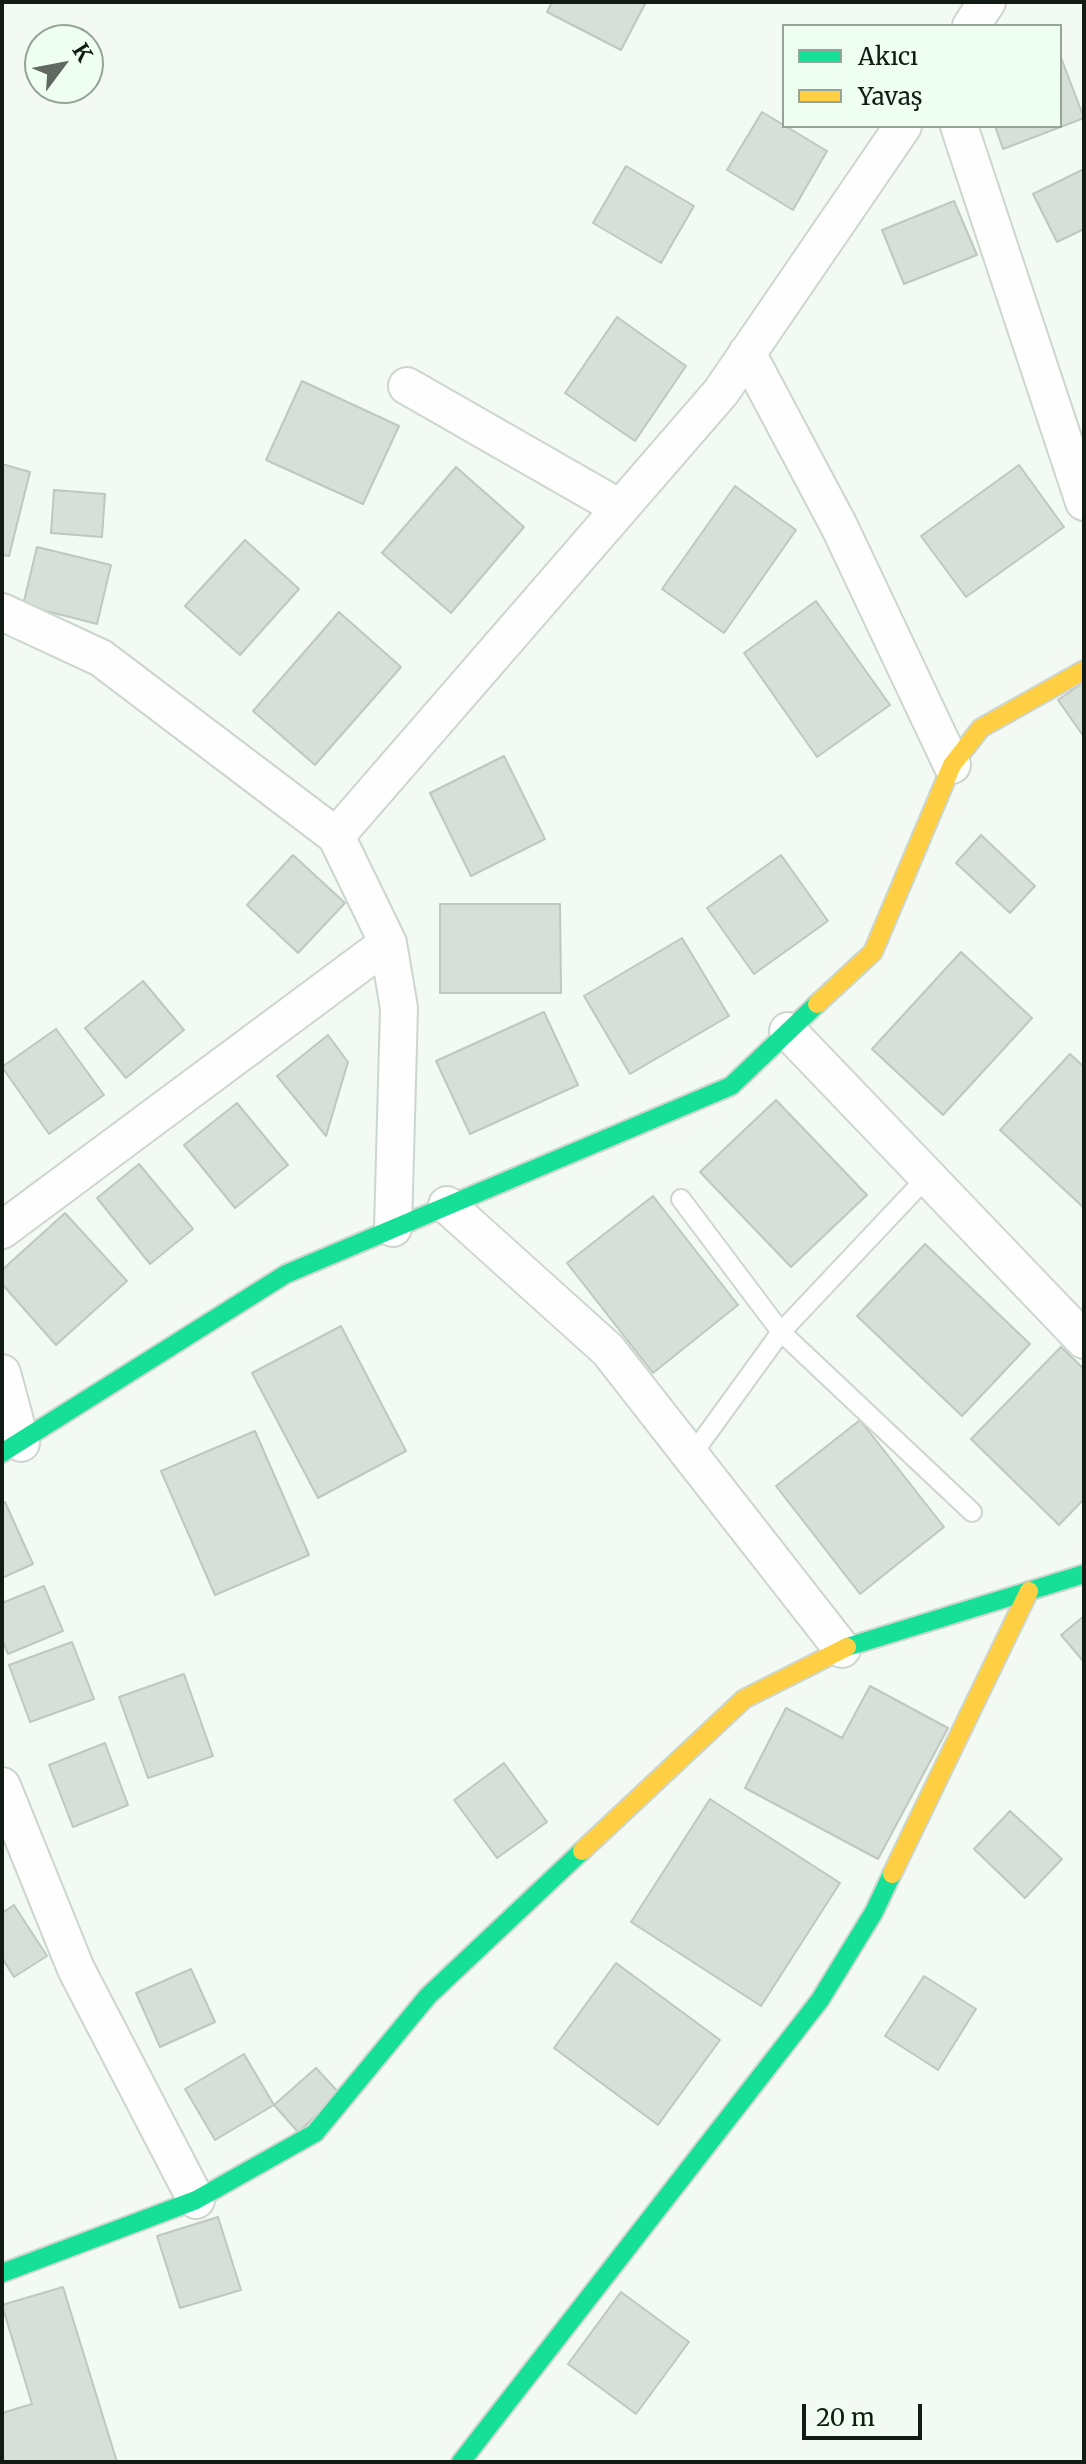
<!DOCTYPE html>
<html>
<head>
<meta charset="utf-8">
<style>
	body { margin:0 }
	#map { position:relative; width:1086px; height:2464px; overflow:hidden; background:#f2faf3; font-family:Merriweather,serif }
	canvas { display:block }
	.frame { position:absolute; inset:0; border:4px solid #111a13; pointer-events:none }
	.legend { position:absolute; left:782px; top:24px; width:280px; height:104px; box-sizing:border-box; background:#eefef1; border:2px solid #96a398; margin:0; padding:10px 14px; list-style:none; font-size:24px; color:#111a13 }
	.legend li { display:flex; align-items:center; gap:16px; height:40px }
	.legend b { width:40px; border:2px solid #96a398 }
	.north { position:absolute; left:24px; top:24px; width:80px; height:80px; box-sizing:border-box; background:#eefef1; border:2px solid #96a398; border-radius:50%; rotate:58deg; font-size:22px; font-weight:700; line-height:32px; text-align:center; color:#111a13 }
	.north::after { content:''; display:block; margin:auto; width:28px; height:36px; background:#606861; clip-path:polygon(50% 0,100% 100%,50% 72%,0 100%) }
	.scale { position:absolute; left:802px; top:2404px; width:120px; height:36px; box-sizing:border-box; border:4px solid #111a13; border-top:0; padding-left:10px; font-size:24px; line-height:28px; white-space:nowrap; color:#111a13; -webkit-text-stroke:6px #eefef1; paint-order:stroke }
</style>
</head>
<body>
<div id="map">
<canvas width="1086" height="2464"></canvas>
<div class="frame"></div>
<ul class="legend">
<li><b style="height:10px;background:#16e098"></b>Akıcı</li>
<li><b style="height:10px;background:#ffcf43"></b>Yavaş</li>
</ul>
<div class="north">K</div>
<div class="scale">20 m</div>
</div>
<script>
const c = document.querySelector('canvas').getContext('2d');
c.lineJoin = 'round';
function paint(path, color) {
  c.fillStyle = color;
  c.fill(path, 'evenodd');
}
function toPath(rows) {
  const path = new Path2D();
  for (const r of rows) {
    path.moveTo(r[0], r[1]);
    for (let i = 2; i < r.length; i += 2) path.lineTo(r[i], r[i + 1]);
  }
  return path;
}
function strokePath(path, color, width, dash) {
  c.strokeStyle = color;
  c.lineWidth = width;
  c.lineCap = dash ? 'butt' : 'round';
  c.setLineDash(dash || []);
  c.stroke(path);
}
const building = toPath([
	[552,2,646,2,621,50,547,12,552,2],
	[1060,55,1084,118,1003,149,995,126,1060,126,1060,55],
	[762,112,827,151,793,210,727,170,762,112],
	[626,166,694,206,661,263,593,223,626,166],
	[1084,169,1084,229,1057,242,1033,194,1084,169],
	[954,201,977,255,904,284,882,230,954,201],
	[617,317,686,366,635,441,565,393,617,317],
	[302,381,399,426,363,504,266,460,302,381],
	[2,464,30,472,9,556,2,555,2,464],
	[1019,465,1064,527,966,597,921,536,1019,465],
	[456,467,524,527,451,613,382,553,456,467],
	[735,486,796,530,724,633,662,589,735,486],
	[54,490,105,494,102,537,51,533,54,490],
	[245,540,299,589,240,655,185,606,245,540],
	[37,547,111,565,97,624,23,605,37,547],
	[816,601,890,705,817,757,744,653,816,601],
	[339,612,401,667,315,765,253,711,339,612],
	[1084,682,1084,737,1058,700,1084,682],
	[504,756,545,839,471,876,430,793,504,756],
	[981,835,1035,886,1010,913,956,863,981,835],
	[293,855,345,903,298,953,247,905,293,855],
	[781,855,828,921,754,974,707,908,781,855],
	[440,904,560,904,561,993,440,993,440,904],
	[682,938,729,1016,630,1074,584,996,682,938],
	[961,952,1032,1018,943,1115,872,1049,961,952],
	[143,981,184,1030,126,1078,85,1028,143,981],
	[544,1012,578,1085,470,1134,436,1061,544,1012],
	[56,1029,104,1095,49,1134,2,1067,56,1029],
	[328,1035,348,1062,326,1136,277,1076,328,1035],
	[1070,1054,1084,1067,1084,1208,1000,1130,1070,1054],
	[776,1100,867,1195,791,1267,700,1172,776,1100],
	[237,1103,288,1165,235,1208,184,1145,237,1103],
	[139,1164,193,1229,150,1264,97,1198,139,1164],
	[653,1196,738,1305,653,1373,567,1263,653,1196],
	[65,1213,127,1281,56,1345,2,1284,2,1270,65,1213],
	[925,1244,1030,1344,962,1416,857,1316,925,1244],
	[341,1326,406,1451,318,1498,252,1373,341,1326],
	[1061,1347,1084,1369,1084,1499,1059,1525,971,1439,1061,1347],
	[860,1420,944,1527,860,1594,776,1486,860,1420],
	[255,1431,309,1555,215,1595,161,1471,255,1431],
	[5,1502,33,1564,2,1578,2,1503,5,1502],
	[44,1586,63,1631,8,1654,2,1639,2,1603,44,1586],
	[1084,1616,1084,1662,1061,1635,1084,1616],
	[72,1642,94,1699,30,1722,9,1665,72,1642],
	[184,1674,213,1756,148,1778,119,1697,184,1674],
	[870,1686,948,1728,878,1859,745,1788,786,1708,842,1738,870,1686],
	[105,1743,128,1805,73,1827,49,1765,105,1743],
	[504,1763,547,1822,497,1858,454,1800,504,1763],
	[710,1799,840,1883,761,2006,631,1922,710,1799],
	[1010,1811,1062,1859,1025,1898,974,1849,1010,1811],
	[14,1905,47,1956,14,1977,2,1958,2,1913,14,1905],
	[616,1963,720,2040,658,2125,554,2048,616,1963],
	[191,1969,215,2022,160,2047,136,1993,191,1969],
	[924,1976,976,2009,938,2070,885,2036,924,1976],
	[244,2054,274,2105,215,2140,185,2089,244,2054],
	[316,2068,340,2094,298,2132,274,2105,316,2068],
	[218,2217,241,2290,180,2308,157,2236,218,2217],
	[63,2287,117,2462,2,2462,2,2413,32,2404,2,2305,63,2287],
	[621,2292,689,2342,636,2414,568,2364,621,2292]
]);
const lane = toPath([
	[681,1199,781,1332,972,1512],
	[691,1456,781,1332,928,1176]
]);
const street = toPath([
	[971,26,987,2],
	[959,126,1084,502],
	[747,353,839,526,952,765],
	[407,386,620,508],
	[2,612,101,658,336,836,388,943,399,1008,393,1228],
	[336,836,721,392,903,126],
	[788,1031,1084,1340],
	[447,1205,608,1350,842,1649],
	[2,1230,388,943],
	[2,1373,21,1443],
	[2,1786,76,1969,196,2200]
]);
const fast = toPath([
	[2,1453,286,1274,731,1086,817,1004],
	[847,1647,1084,1574],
	[2,2273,196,2200,315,2133,428,1996,582,1851],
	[461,2462,820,2000,874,1912,892,1874]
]);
const slow = toPath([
	[817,1004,873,952,952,765,981,728,1084,670],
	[582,1851,744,1699,847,1647],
	[892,1874,1029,1591]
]);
paint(building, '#d6dfd8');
strokePath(building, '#bfc7c0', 2);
strokePath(lane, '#ccd5ce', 22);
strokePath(street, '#ccd5ce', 40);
strokePath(fast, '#ccd5ce', 22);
strokePath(slow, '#ccd5ce', 22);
strokePath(lane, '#fdfefd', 18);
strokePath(street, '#fdfefd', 36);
strokePath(fast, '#16e098', 18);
strokePath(slow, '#ffcf43', 18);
</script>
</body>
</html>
